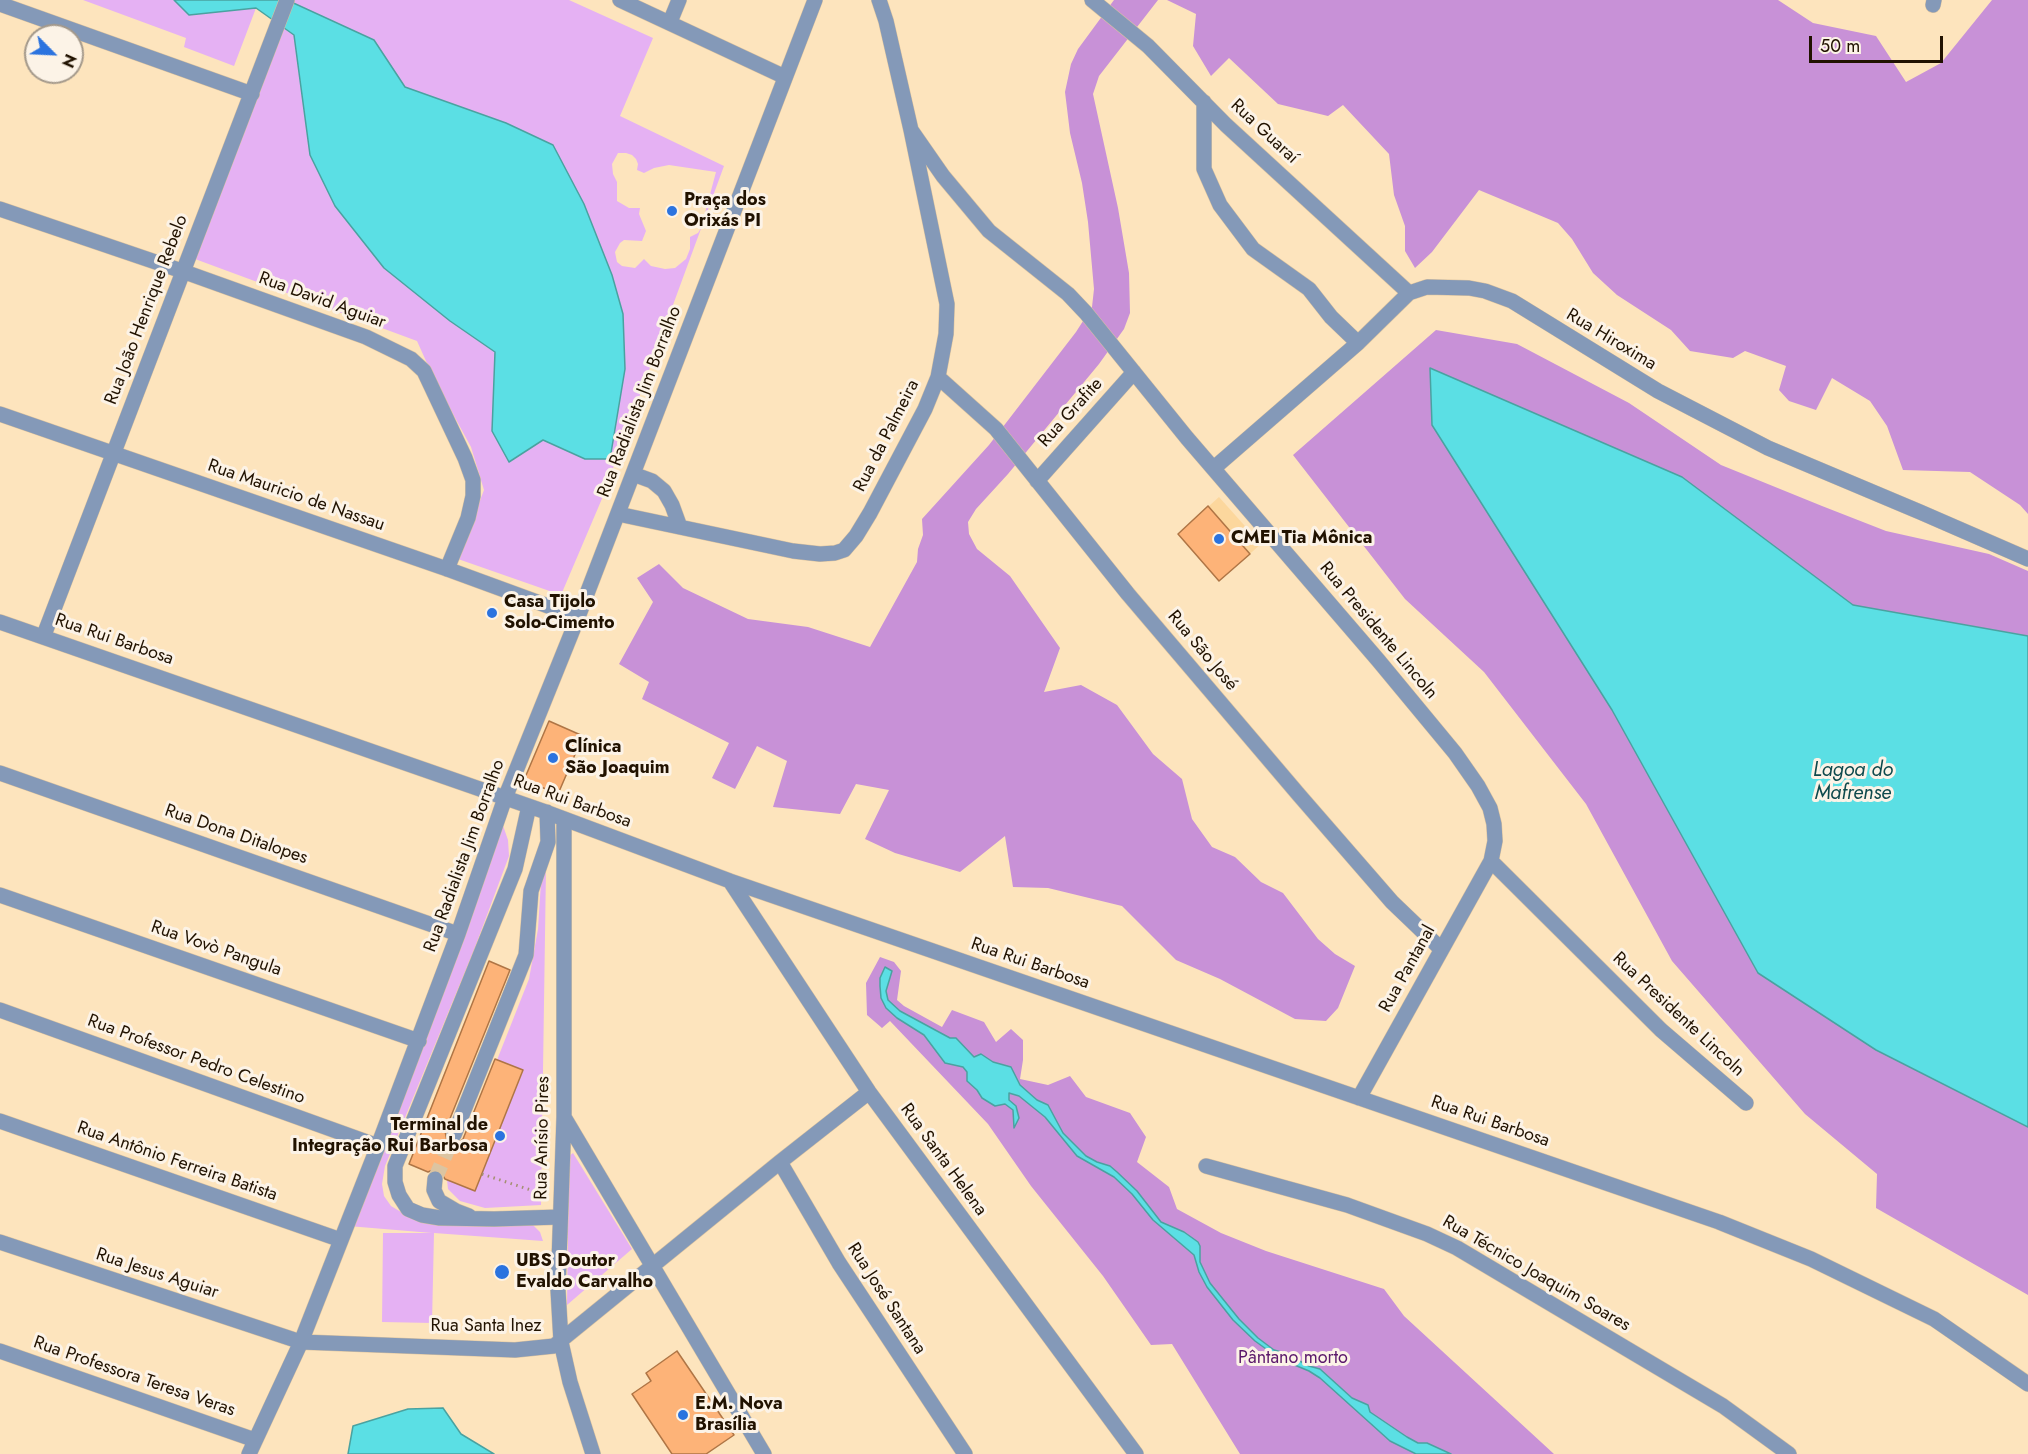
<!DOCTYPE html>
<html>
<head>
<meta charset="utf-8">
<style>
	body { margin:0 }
	#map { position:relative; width:2028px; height:1454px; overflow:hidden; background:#fde4bd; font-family:Jost,sans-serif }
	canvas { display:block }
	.north { position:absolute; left:24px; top:24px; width:60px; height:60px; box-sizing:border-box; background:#fcf3e7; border:2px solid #a4998b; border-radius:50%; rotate:114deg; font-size:16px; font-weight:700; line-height:24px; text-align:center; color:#211200 }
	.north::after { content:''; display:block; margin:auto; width:21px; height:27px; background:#2b73df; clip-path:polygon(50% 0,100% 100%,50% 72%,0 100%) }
	.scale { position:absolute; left:1809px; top:36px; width:134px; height:27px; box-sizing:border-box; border:3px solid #211200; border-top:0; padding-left:8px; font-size:18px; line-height:21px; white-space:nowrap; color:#211200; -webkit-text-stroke:4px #fcf3e7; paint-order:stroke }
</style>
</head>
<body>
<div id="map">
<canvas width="2028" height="1454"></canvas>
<div class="north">N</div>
<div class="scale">50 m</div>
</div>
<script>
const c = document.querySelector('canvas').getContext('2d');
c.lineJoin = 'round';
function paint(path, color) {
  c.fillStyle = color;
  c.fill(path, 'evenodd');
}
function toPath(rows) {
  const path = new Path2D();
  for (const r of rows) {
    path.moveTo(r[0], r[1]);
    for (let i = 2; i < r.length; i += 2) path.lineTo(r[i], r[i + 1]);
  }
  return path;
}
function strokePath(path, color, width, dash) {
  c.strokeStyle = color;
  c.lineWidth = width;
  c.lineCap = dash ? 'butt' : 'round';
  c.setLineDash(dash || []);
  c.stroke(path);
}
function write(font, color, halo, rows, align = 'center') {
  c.font = font + ' Jost,sans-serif';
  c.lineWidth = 6;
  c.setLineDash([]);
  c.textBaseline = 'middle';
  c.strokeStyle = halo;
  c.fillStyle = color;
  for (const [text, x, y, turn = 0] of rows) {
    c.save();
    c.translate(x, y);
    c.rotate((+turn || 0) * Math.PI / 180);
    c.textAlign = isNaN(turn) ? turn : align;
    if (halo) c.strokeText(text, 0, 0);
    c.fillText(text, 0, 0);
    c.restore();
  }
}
const built = toPath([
	[1219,497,1261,544,1219,581,1178,534]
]);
const green = toPath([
	[83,0,174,0,189,15,256,8,234,66,184,47,186,38],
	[295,0,569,0,653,38,620,116,724,166,601,501,561,595,458,559,484,490,471,447,435,381,417,341,195,259,282,27,294,35,310,155,384,268,450,321,495,352,492,431,510,462,543,440,585,459,610,459,623,314,612,275,584,204,506,123,405,87,374,40,293,3],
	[618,153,626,153,632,155,636,159,638,164,637,170,644,173,654,168,669,165,716,172,701,228,698,233,690,237,690,249,686,259,675,268,665,269,651,266,644,259,635,268,622,266,617,262,615,252,620,243,624,240,642,241,646,231,639,214,640,208,629,208,617,201,617,182,613,174,612,164],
	[500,817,508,840,509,856,474,950,385,1166,382,1184,384,1196,391,1206,411,1218,533,1225,540,1232,543,1241,434,1233,432,1323,382,1322,383,1233,432,1233,348,1226],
	[546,868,541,1205,485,1208,460,1201,448,1189,447,1180,475,1190,523,1071,497,1060,529,979,538,929,541,882],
	[573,1153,632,1249,567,1305,569,1156]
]);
const forest = toPath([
	[1114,0,1158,0,1099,76,1093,94,1118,208,1129,273,1130,313,1124,329,1099,364,1008,474,976,509,968,522,969,534,977,549,1010,576,1060,648,1044,692,1081,685,1117,705,1153,754,1182,779,1192,819,1212,847,1235,857,1261,882,1283,893,1318,939,1335,954,1355,966,1338,1008,1326,1021,1295,1019,1220,979,1176,960,1122,906,1048,888,1013,887,1005,836,960,872,895,853,865,839,889,790,856,784,840,814,773,807,787,761,757,746,735,789,712,778,729,743,642,699,649,682,619,664,653,602,637,578,659,564,683,588,748,619,808,627,870,647,917,562,918,549,923,535,922,519,989,445,1076,332,1092,307,1094,289,1088,222,1082,183,1070,133,1065,92,1071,64,1078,49],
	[1167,0,1778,0,1813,23,1876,36,1906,82,1941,63,1992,0,2028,0,2028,514,2020,505,1970,472,1903,470,1887,426,1870,401,1832,378,1816,410,1789,401,1779,390,1786,366,1745,351,1733,358,1690,351,1671,330,1617,295,1593,273,1572,239,1558,223,1479,190,1432,252,1415,268,1405,251,1405,226,1394,195,1389,154,1343,105,1328,116,1278,104,1229,58,1211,76,1193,46,1196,14],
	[1436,330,1517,344,1629,403,1721,465,1822,506,1886,531,1989,554,2028,571,2028,636,1853,605,1682,477,1612,710,1758,973,1876,1050,2028,1127,2028,1295,1876,1208,1877,1174,1805,1114,1672,961,1586,804,1484,672,1405,599,1293,455],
	[880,957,894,962,901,971,897,1000,904,1006,942,1027,952,1010,984,1022,996,1042,1011,1029,1023,1040,1023,1060,1020,1079,1048,1085,1070,1076,1086,1097,1130,1113,1146,1137,1137,1162,1169,1187,1177,1209,1221,1233,1266,1251,1384,1289,1404,1316,1554,1454,1240,1454,1172,1344,1151,1345,1103,1276,1031,1186,988,1124,890,1021,882,1028,867,1015,866,983]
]);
const water = toPath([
	[174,0,287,0,374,40,405,87,506,123,553,145,584,204,612,275,623,314,625,369,610,459,585,459,543,440,509,462,492,431,495,352,450,321,384,268,335,206,310,155,294,35,256,8,189,15,174,0],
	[1430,368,1682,477,1853,605,2028,636,2028,1127,1876,1050,1758,973,1612,710,1432,425,1430,368],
	[885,967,892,971,886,991,888,1000,900,1011,950,1038,956,1038,974,1057,981,1054,993,1062,1011,1067,1020,1085,1037,1100,1048,1105,1063,1133,1086,1156,1097,1162,1110,1166,1117,1172,1137,1191,1161,1222,1184,1232,1198,1242,1200,1246,1200,1262,1210,1283,1239,1319,1258,1338,1274,1350,1285,1353,1309,1366,1320,1369,1352,1398,1368,1405,1370,1412,1407,1437,1418,1443,1427,1443,1451,1454,1416,1454,1390,1441,1320,1378,1309,1371,1280,1359,1255,1341,1233,1320,1207,1287,1199,1272,1194,1255,1153,1220,1132,1194,1114,1177,1077,1156,1045,1117,1019,1096,1009,1093,1009,1100,1016,1106,1019,1118,1014,1128,1013,1110,1005,1104,995,1106,982,1098,977,1090,967,1081,967,1072,963,1067,945,1063,924,1035,897,1018,886,1008,881,998,880,986,880,978,885,967],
	[443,1408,461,1434,494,1454,348,1454,353,1426,408,1409,443,1408]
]);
const building = toPath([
	[1208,506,1250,554,1219,581,1178,534,1208,506],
	[549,721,583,736,558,794,524,780,549,721],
	[489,961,510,970,445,1131,447,1141,455,1145,463,1139,495,1059,523,1070,475,1191,445,1179,440,1171,435,1169,428,1172,409,1164,489,961],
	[677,1351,734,1435,706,1454,672,1454,632,1394,651,1381,646,1373,677,1351]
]);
const minorTunnel = toPath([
	[435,1179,454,1135]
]);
const path = toPath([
	[482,1174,546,1195]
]);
const minor = toPath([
	[620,0,785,77],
	[1092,0,1148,46,1226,125,1409,293],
	[0,4,252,94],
	[1933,5,1934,0],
	[670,22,679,0],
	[1204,102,1204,169,1220,205,1253,249,1309,289,1331,317,1358,343],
	[911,130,943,176,989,231,1068,294,1086,313,1187,438,1378,660,1455,753,1478,786,1490,808,1494,824,1495,841,1491,861,1359,1098],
	[0,209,182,271,366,337,411,359,424,371,465,458,473,480,473,496,468,518,447,569],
	[938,377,996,429,1128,594,1299,795,1392,902,1441,949],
	[0,414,447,569,578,617],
	[1214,468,1358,343,1409,293,1427,287,1469,288,1485,291,1512,301,1658,391,1768,448,1920,512,2028,559],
	[633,474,652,481,664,491,672,505,680,527],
	[1037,481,1134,372],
	[618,514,793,551,820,554,835,553,844,550,856,536,870,513,925,409,938,377,946,334,947,304,911,130,886,21,879,0],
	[0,622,543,811,730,881,1719,1222,1811,1259,1934,1319,2028,1384],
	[44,635,287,0],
	[0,773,458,934],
	[529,806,515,869,395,1166,395,1182,399,1195,408,1209,422,1215,440,1218,494,1219,560,1217],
	[564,819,564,1117,558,1290,561,1342,570,1382,593,1454],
	[1491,861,1661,1030,1746,1103],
	[730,881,869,1092,1136,1454],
	[0,895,419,1041],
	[0,1010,378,1146],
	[564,1117,764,1454],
	[0,1121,341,1240],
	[454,1135,526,955,531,891,548,842,547,812],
	[780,1162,839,1263,965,1454],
	[1206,1166,1347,1205,1427,1234,1457,1248,1723,1406,1789,1454],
	[435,1179,434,1190,439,1201,456,1211,469,1216],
	[0,1242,301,1342,515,1350,554,1346,780,1162,869,1092],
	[0,1351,255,1440],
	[249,1454,301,1342,378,1146,458,934,505,798,578,617,815,0]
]);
const markers = [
	[672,211,6,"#2b73df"],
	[1219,539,6,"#2b73df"],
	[492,613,6,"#2b73df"],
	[553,758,6,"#2b73df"],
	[500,1136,6,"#2b73df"],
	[502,1272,8,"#2b73df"],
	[683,1415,6,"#2b73df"]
];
const streetNames = [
	["Rua Guaraí",1264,132,43],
	["Rua David Aguiar",322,301,20],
	["Rua João Henrique Rebelo",147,310,-69],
	["Rua Hiroxima",1611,340,31],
	["Rua Radialista Jim Borralho",640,402,-69],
	["Rua Grafite",1071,413,-48],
	["Rua da Palmeira",887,436,-63],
	["Rua Mauricio de Nassau",296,496,19],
	["Rua Presidente Lincoln",1378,631,50],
	["Rua Rui Barbosa",114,640,19],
	["Rua São José",1202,651,50],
	["Rua Rui Barbosa",572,802,20],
	["Rua Dona Ditalopes",236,835,19],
	["Rua Radialista Jim Borralho",465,856,-70],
	["Rua Vovò Pangula",216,949,19],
	["Rua Rui Barbosa",1030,964,19],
	["Rua Pantanal",1408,969,-61],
	["Rua Presidente Lincoln",1678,1015,43],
	["Rua Professor Pedro Celestino",196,1060,20],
	["Rua Rui Barbosa",1490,1122,19],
	["Rua Anísio Pires",543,1138,-89],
	["Rua Santa Helena",943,1160,54],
	["Rua Antônio Ferreira Batista",177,1162,19],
	["Rua Jesus Aguiar",157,1274,18],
	["Rua Técnico Joaquim Soares",1536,1274,30],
	["Rua José Santana",886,1299,57],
	["Rua Santa Inez",486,1327],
	["Rua Professora Teresa Veras",134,1377,19]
];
const poiNames = [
	["Praça dos",684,201],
	["Orixás PI",684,222],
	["CMEI Tia Mônica",1231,539],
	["Casa Tijolo",504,603],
	["Solo-Cimento",504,624],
	["Clínica",565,748],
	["São Joaquim",565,769],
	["Terminal de",488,1126,"right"],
	["Integração Rui Barbosa",488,1147,"right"],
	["UBS Doutor",516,1262],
	["Evaldo Carvalho",516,1283],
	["E.M. Nova",695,1405],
	["Brasília",695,1426]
];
const parkNames = [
	["Pântano morto",1293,1359]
];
const waterNames = [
	["Lagoa do",1853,771],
	["Mafrense",1853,794]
];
paint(built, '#fcd79d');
paint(green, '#e5b1f3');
paint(forest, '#c891d7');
paint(water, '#5bdfe4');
strokePath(water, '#4aa2a0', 1.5);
paint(building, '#fdb378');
strokePath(building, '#af7545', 1.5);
strokePath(minorTunnel, '#dcc4a1', 15, [15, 8]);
strokePath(minor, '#dac29f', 16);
strokePath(path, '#a48f71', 3, [1.5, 4.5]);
strokePath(minor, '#8499b8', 15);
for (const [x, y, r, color] of markers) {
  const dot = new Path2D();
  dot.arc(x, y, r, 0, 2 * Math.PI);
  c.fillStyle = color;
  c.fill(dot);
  strokePath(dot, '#fcf3e7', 2);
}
write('18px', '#211200', '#fcf3e7', streetNames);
write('bold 18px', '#211200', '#fcf3e7', poiNames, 'left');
write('18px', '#5a176a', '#fcf3e7', parkNames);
write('italic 20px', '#0d494c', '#fcf3e7', waterNames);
</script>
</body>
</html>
